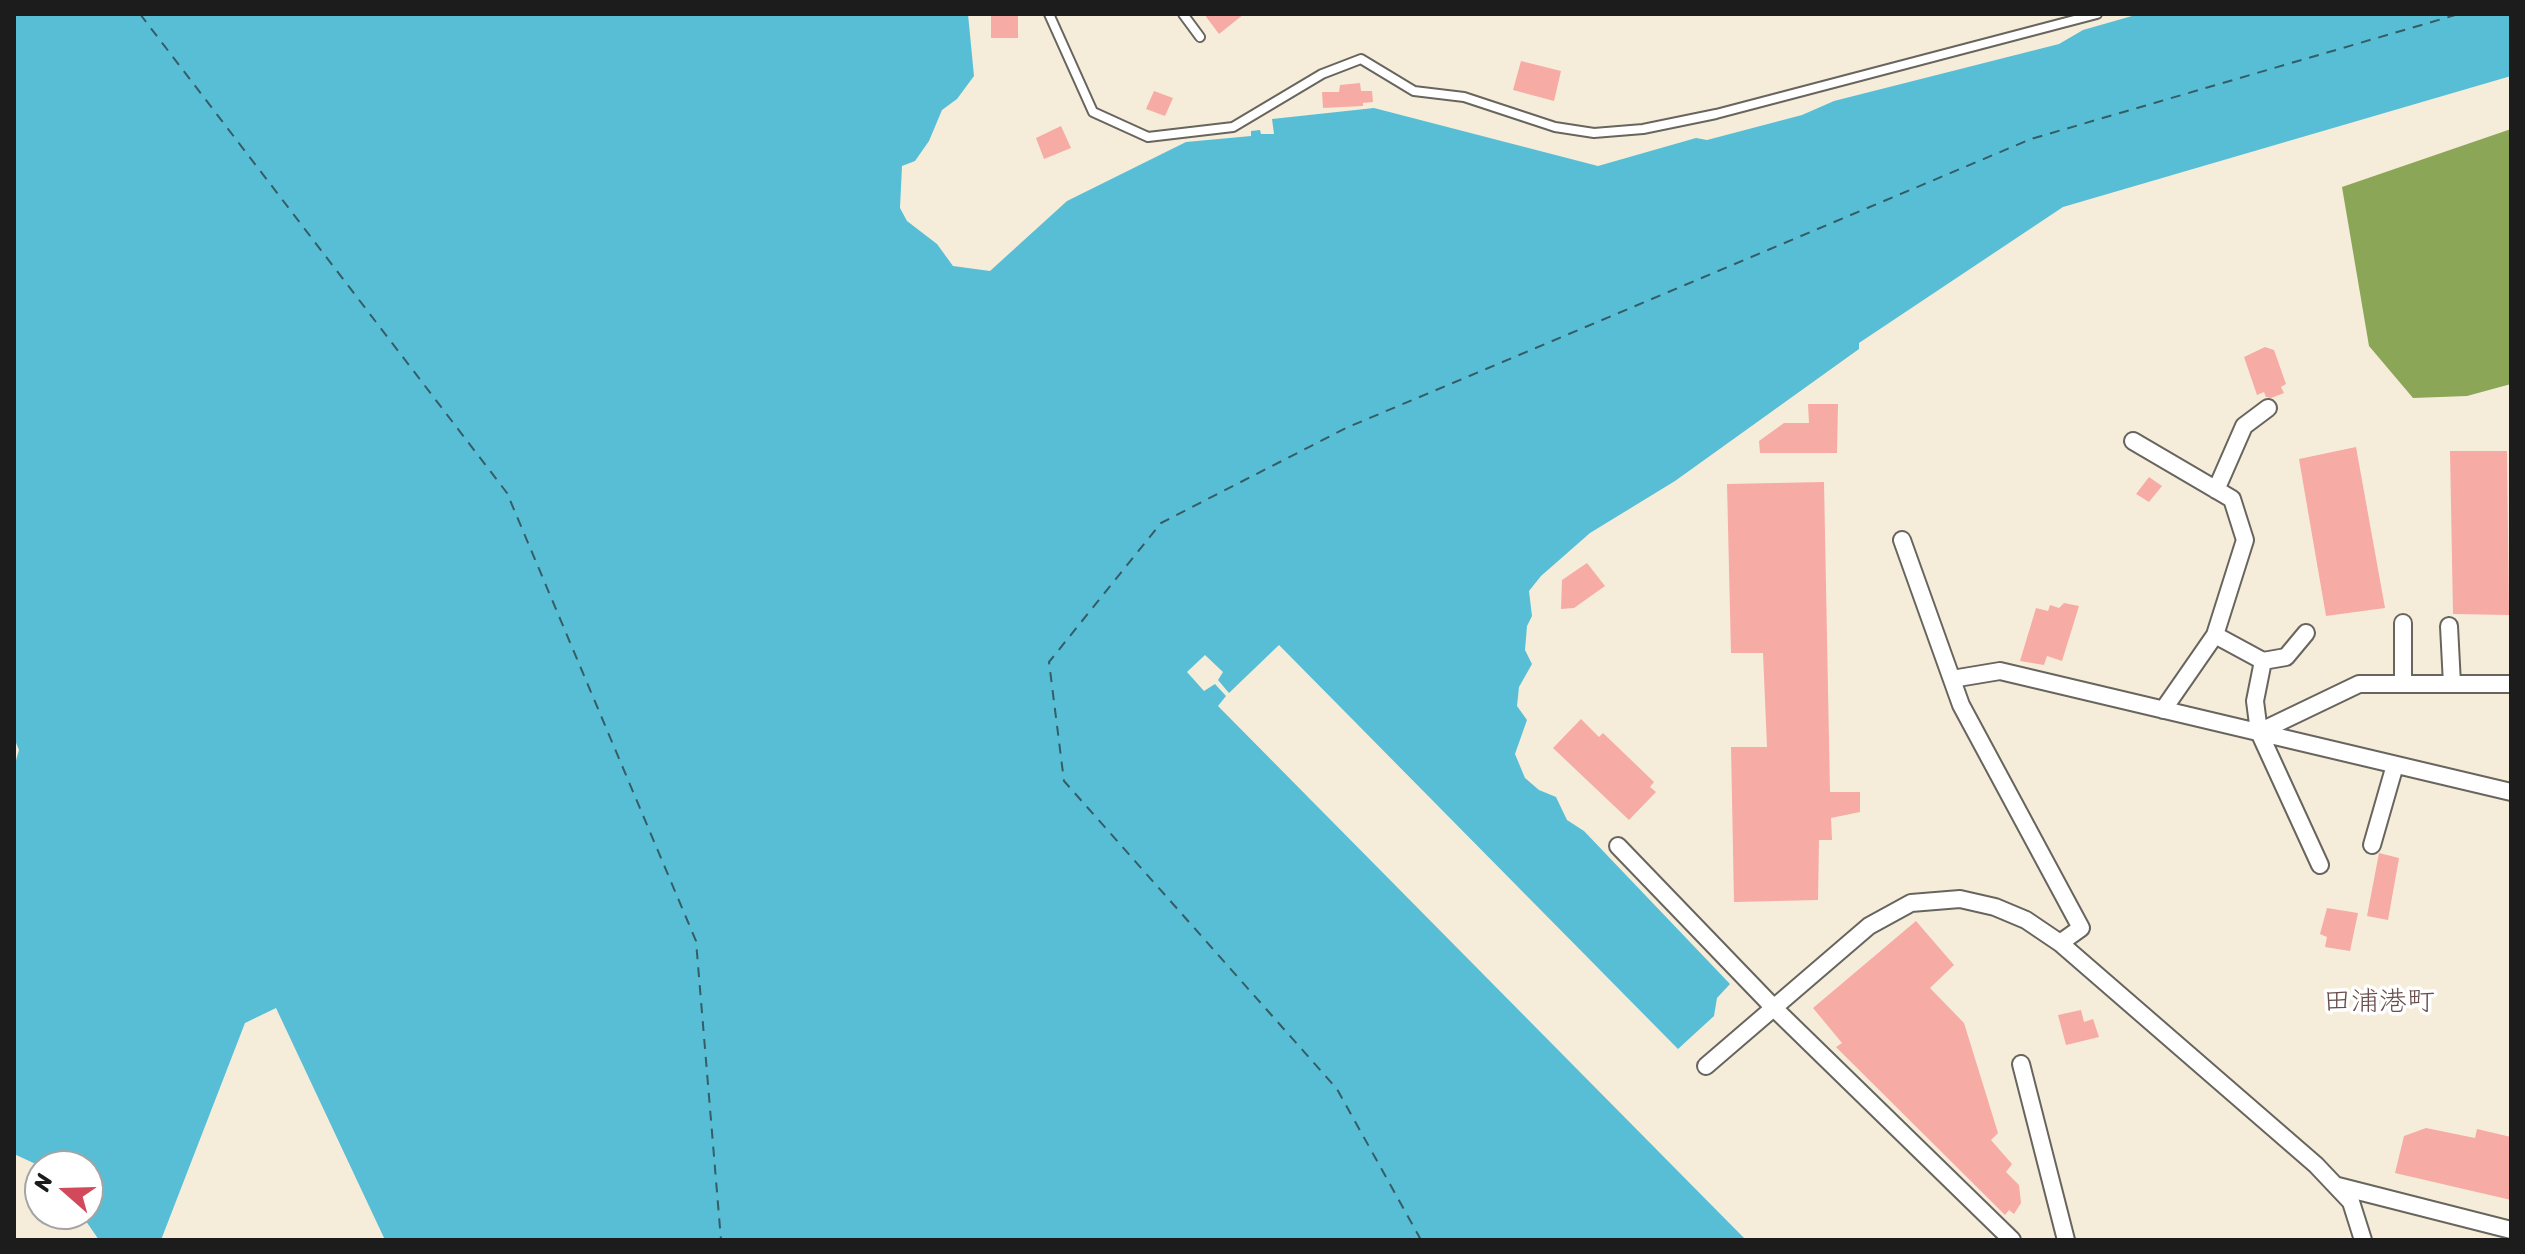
<!DOCTYPE html>
<html>
<head>
<meta charset="utf-8">
<style>
	body { margin:0 }
	#map { position:relative; width:2525px; height:1254px; overflow:hidden; background:#f5edda; font-family:Sriracha,sans-serif }
	canvas { display:block }
	.frame { position:absolute; inset:0; border:16px solid #1c1c1c; pointer-events:none }
	.north { position:absolute; left:24px; top:1150px; width:80px; height:80px; box-sizing:border-box; background:#fff; border:2px solid #a4a4a4; border-radius:50%; rotate:290deg; font-size:22px; font-weight:700; line-height:32px; text-align:center; color:#1c1c1c }
	.north::after { content:''; display:block; margin:auto; width:28px; height:36px; background:#d1495b; clip-path:polygon(50% 0,100% 100%,50% 72%,0 100%) }
</style>
</head>
<body>
<div id="map">
<canvas width="2525" height="1254"></canvas>
<div class="frame"></div>
<div class="north">N</div>
</div>
<script>
const c = document.querySelector('canvas').getContext('2d');
c.lineJoin = 'round';
function paint(path, color) {
  c.fillStyle = color;
  c.fill(path, 'evenodd');
}
function toPath(rows) {
  const path = new Path2D();
  for (const r of rows) {
    path.moveTo(r[0], r[1]);
    for (let i = 2; i < r.length; i += 2) path.lineTo(r[i], r[i + 1]);
  }
  return path;
}
function strokePath(path, color, width, dash) {
  c.strokeStyle = color;
  c.lineWidth = width;
  c.lineCap = dash ? 'butt' : 'round';
  c.setLineDash(dash || []);
  c.stroke(path);
}
function write(font, color, halo, rows, align = 'center') {
  c.font = font + ' Sriracha,"Klee One",sans-serif';
  c.lineWidth = 7;
  c.setLineDash([]);
  c.textBaseline = 'middle';
  c.strokeStyle = halo;
  c.fillStyle = color;
  for (const [text, x, y, turn = 0] of rows) {
    c.save();
    c.translate(x, y);
    c.rotate((+turn || 0) * Math.PI / 180);
    c.textAlign = isNaN(turn) ? turn : align;
    if (halo) c.strokeText(text, 0, 0);
    c.fillText(text, 0, 0);
    c.restore();
  }
}
const forest = toPath([
	[2511,129,2511,384,2467,396,2413,398,2369,346,2342,187]
]);
const water = toPath([
	[14,14,968,14,974,76,957,99,942,110,929,141,915,161,902,166,900,208,907,221,937,244,953,266,990,271,1067,201,1186,142,1251,136,1251,131,1260,130,1261,134,1274,134,1272,119,1374,108,1598,166,1696,138,1707,140,1802,115,1834,101,2059,44,2083,30,2139,14,2511,14,2511,76,2063,207,1859,343,1859,349,1675,481,1590,533,1541,576,1529,591,1532,616,1527,626,1525,650,1532,664,1519,687,1517,706,1527,720,1515,754,1525,778,1539,790,1556,797,1567,820,1584,831,1730,984,1717,998,1714,1016,1678,1049,1279,645,1229,693,1218,680,1223,672,1205,655,1187,672,1204,691,1215,684,1226,696,1218,706,1746,1240,385,1240,276,1008,245,1023,161,1240,99,1240,81,1214,88,1214,88,1166,40,1166,14,1154,14,767,19,750,14,738]
]);
const ferry = toPath([
	[140,14,507,493,696,941,721,1240],
	[1421,1240,1337,1089,1064,781,1049,662,1161,523,1346,428,2031,139,2459,14]
]);
const building = toPath([
	[991,14,1018,14,1018,38,991,38],
	[1204,14,1244,14,1219,34],
	[1521,61,1561,71,1554,101,1513,90],
	[1360,83,1361,91,1372,91,1373,102,1363,103,1363,106,1323,108,1322,92,1339,92,1340,85],
	[1154,91,1173,98,1165,116,1146,109],
	[1061,126,1071,148,1044,159,1036,138],
	[2265,347,2274,350,2286,384,2281,387,2284,393,2271,398,2266,397,2264,392,2257,395,2244,357],
	[1808,404,1838,404,1837,453,1760,453,1759,441,1784,423,1809,423],
	[2356,447,2385,608,2326,616,2299,459],
	[2450,451,2507,451,2509,615,2453,614],
	[2149,477,2162,486,2149,502,2136,494],
	[1824,482,1830,792,1860,792,1860,812,1831,818,1832,840,1819,840,1818,900,1734,902,1731,747,1767,747,1763,653,1731,653,1727,484],
	[1587,563,1605,586,1574,608,1561,609,1562,580],
	[2064,603,2079,606,2062,661,2047,656,2044,665,2020,661,2036,608,2048,611,2050,605,2059,608],
	[1581,719,1599,737,1603,733,1654,782,1650,787,1656,792,1629,820,1553,748],
	[2379,853,2399,858,2388,920,2367,916],
	[2327,908,2358,913,2350,951,2325,947,2327,937,2320,934],
	[1916,921,1954,965,1930,988,1964,1023,1998,1133,1991,1140,2012,1164,2006,1172,2019,1185,2021,1203,2014,1214,2009,1210,2005,1215,1848,1059,1836,1047,1842,1043,1813,1008],
	[2081,1010,2084,1022,2093,1019,2099,1037,2066,1045,2058,1015],
	[2426,1128,2475,1138,2477,1129,2511,1137,2511,1200,2395,1173,2404,1136]
]);
const lane = toPath([
	[1049,14,1093,112,1148,137,1233,127,1322,74,1361,59,1414,91,1464,97,1555,127,1594,133,1643,129,1716,114,2097,14],
	[1183,14,1200,37]
]);
const street = toPath([
	[2133,441,2232,499,2245,540,2215,635,2163,710],
	[2216,490,2244,426,2268,408],
	[1902,540,1961,705,2081,928,2060,943],
	[2403,623,2403,684],
	[2449,626,2452,684],
	[2215,635,2263,661,2286,657,2306,633],
	[1952,679,2000,671,2511,792],
	[2259,732,2255,701,2263,661],
	[2372,845,2395,765],
	[1618,846,1776,1010,2012,1240],
	[2320,865,2259,732,2359,684,2511,684],
	[2021,1064,2066,1240],
	[1706,1066,1869,926,1911,903,1960,899,1995,907,2026,920,2060,943,2316,1165,2351,1202,2363,1240],
	[2338,1186,2511,1230]
]);
const neighbourhoodNames = [
	["田浦港町",2379,1003]
];
paint(forest, '#8ca658');
paint(water, '#58bed6');
strokePath(ferry, '#345d66', 2, [10, 8]);
paint(building, '#f7aba5');
strokePath(lane, '#68655e', 12);
strokePath(street, '#68655e', 20);
strokePath(lane, '#fff', 8);
strokePath(street, '#fff', 16);
write('28px', '#694e4c', '#fff', neighbourhoodNames);
</script>
</body>
</html>
